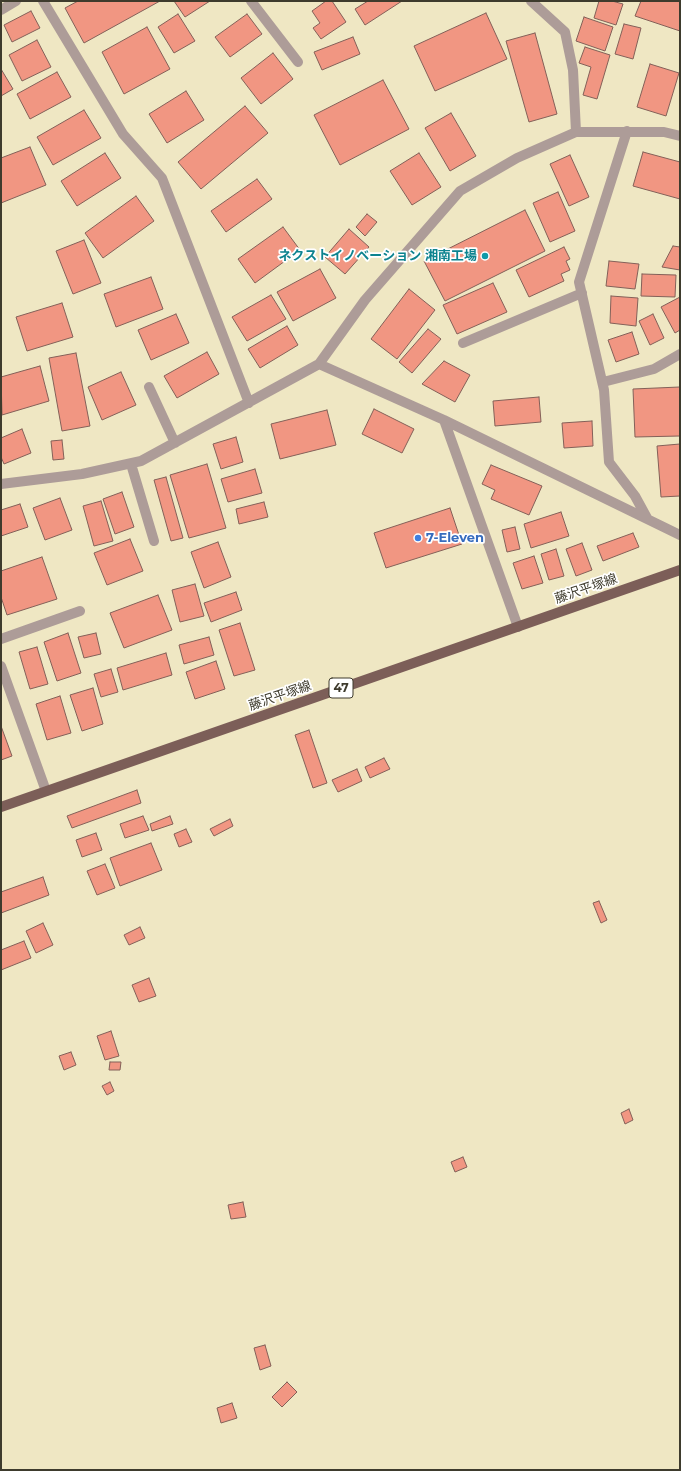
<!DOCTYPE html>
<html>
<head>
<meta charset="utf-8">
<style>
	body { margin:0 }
	#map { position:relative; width:681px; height:1471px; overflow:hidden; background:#efe7c3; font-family:Montserrat,sans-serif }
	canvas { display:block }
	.frame { position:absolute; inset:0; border:2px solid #3e3b2d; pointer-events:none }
</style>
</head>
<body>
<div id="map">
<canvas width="681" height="1471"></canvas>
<div class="frame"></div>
</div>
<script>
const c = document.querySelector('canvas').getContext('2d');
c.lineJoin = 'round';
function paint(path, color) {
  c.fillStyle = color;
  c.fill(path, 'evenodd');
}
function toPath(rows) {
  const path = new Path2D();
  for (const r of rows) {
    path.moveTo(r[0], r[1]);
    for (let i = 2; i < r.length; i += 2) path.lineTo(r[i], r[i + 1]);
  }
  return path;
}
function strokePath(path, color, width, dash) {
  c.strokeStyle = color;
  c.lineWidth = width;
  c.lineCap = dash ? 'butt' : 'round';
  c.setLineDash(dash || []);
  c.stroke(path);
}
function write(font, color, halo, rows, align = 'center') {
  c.font = font + ' Montserrat,"Noto Sans JP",sans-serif';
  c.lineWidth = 3.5;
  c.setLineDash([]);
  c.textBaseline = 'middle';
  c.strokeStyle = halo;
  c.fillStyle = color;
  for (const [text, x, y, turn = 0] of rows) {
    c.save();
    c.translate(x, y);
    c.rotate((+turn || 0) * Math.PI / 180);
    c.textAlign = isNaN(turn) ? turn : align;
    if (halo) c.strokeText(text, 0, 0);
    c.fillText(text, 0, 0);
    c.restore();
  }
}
const building = toPath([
	[78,1,160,1,84,43,65,8,78,1],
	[174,1,210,1,185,17,174,1],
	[326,1,332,1,346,22,321,39,313,28,320,23,312,11,326,1],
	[368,1,402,1,365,25,355,9,368,1],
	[599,1,612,1,623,4,616,25,594,18,599,1],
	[641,1,680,1,680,31,635,16,641,1],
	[31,11,40,28,12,42,4,25,31,11],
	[486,13,507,59,435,91,414,46,486,13],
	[178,14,195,41,174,53,158,27,178,14],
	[247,14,262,34,230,57,215,37,247,14],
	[584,17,613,27,605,51,576,41,584,17],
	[624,24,641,28,633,59,615,54,624,24],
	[147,27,170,69,124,94,102,52,147,27],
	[535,33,557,114,529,122,506,41,535,33],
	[353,37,360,54,322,70,314,52,353,37],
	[37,40,51,67,22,81,9,55,37,40],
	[585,47,610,55,597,99,583,95,591,67,579,63,585,47],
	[273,53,293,79,261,104,241,78,273,53],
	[650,64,679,73,666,116,637,107,650,64],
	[1,69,13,89,1,96,1,69],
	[57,72,71,97,30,119,17,94,57,72],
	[383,80,409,129,340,165,314,115,383,80],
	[186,91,204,120,167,143,149,114,186,91],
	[245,106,268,133,201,189,178,162,245,106],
	[84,110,101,138,53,165,37,137,84,110],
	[451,113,476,156,450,171,425,128,451,113],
	[30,147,46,185,1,203,1,158,30,147],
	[643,152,680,162,680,199,633,186,643,152],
	[105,153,121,178,77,206,61,181,105,153],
	[419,153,441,187,412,205,390,171,419,153],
	[570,155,589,197,569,206,550,164,570,155],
	[257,179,272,199,226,232,211,211,257,179],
	[558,192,575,231,550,242,533,203,558,192],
	[136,196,154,221,103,258,85,233,136,196],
	[525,210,545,251,445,301,424,261,525,210],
	[367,214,377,222,365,236,356,227,367,214],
	[283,227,300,250,255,283,238,259,283,227],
	[349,229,369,247,345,274,325,257,349,229],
	[84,240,101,283,73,294,56,251,84,240],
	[673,246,680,247,680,270,662,267,673,246],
	[564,247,570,259,566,261,570,270,561,274,564,281,529,297,516,270,564,247],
	[609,261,639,264,635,289,606,286,609,261],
	[320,269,336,298,293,321,277,292,320,269],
	[642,274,676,275,675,297,641,296,642,274],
	[151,277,163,309,116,327,104,294,151,277],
	[493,283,507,312,457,334,443,305,493,283],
	[409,289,435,310,397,359,371,339,409,289],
	[271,295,286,319,247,341,232,317,271,295],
	[611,296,638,298,636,326,610,323,611,296],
	[680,297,680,330,675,333,661,307,680,297],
	[62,303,73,337,27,351,16,317,62,303],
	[176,314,189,343,151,360,138,330,176,314],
	[653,314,664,338,650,345,639,321,653,314],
	[287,326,298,345,260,368,248,349,287,326],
	[428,329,441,339,412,373,399,362,428,329],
	[632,332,639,354,616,362,608,340,632,332],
	[207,352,219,374,177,398,164,376,207,352],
	[76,353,90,426,62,431,49,358,76,353],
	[444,361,470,375,455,402,422,384,444,361],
	[40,366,49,401,2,415,1,377,40,366],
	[121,372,136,405,102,420,88,387,121,372],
	[680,387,680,436,635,437,633,389,680,387],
	[539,397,541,422,495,426,493,401,539,397],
	[374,409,414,429,402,453,362,434,374,409],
	[327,410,336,445,280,459,271,424,327,410],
	[592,421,593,446,564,448,562,423,592,421],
	[22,429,31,453,4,464,1,457,1,438,22,429],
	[236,437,243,462,221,469,213,444,236,437],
	[62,440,64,459,53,460,51,441,62,440],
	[680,444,680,496,661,497,657,446,680,444],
	[207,464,226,528,189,538,170,475,207,464],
	[491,465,542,486,529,515,491,499,495,490,482,484,491,465],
	[255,469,262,493,228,502,221,479,255,469],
	[166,477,183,538,171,541,154,480,166,477],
	[122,492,134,527,115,534,103,499,122,492],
	[60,498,72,530,45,540,33,508,60,498],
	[101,501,113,541,94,546,83,506,101,501],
	[264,502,268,517,239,524,236,509,264,502],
	[20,504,28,527,1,536,1,510,20,504],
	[450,508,462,544,386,568,374,533,450,508],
	[561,512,569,536,531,548,524,524,561,512],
	[515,527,520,549,507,552,502,530,515,527],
	[633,533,639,547,603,561,597,546,633,533],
	[130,539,143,571,107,585,94,553,130,539],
	[218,542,231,577,204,588,191,552,218,542],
	[582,543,592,570,576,576,566,549,582,543],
	[556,549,564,576,549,580,541,554,556,549],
	[534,556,543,583,522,589,513,563,534,556],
	[42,557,57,599,7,615,1,597,1,571,42,557],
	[195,584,204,616,180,622,172,590,195,584],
	[236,592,242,610,211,622,204,603,236,592],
	[158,595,172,630,124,648,110,613,158,595],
	[240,623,255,670,234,676,219,630,240,623],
	[68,633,81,673,57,681,44,642,68,633],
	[96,633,101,654,84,658,78,637,96,633],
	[209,637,214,655,184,664,179,645,209,637],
	[37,647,48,684,30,689,19,652,37,647],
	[166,653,172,675,123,690,117,668,166,653],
	[216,661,225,689,195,699,186,672,216,661],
	[111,669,118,692,101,697,94,674,111,669],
	[93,688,103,724,82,731,70,695,93,688],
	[60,696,71,733,47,740,36,704,60,696],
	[1,726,12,756,1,760,1,726],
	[309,730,327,783,313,788,295,735,309,730],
	[384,758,390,769,370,778,365,767,384,758],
	[357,769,362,781,338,792,332,780,357,769],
	[137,790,141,803,72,828,67,816,137,790],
	[143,816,149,830,125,838,120,824,143,816],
	[170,816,173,824,152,831,150,824,170,816],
	[230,819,233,826,214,836,210,829,230,819],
	[186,829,192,842,179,847,174,834,186,829],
	[96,833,102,850,82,857,76,840,96,833],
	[151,843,162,870,120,886,110,858,151,843],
	[105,864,115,888,97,895,87,871,105,864],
	[43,877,49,895,1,913,1,892,43,877],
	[599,901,607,920,601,923,593,903,599,901],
	[43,923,53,945,36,953,26,931,43,923],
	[140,927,145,938,129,945,124,935,140,927],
	[24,941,31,958,1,970,1,950,24,941],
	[149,978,156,996,139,1002,132,985,149,978],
	[111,1031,119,1056,105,1060,97,1036,111,1031],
	[71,1052,76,1065,64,1070,59,1056,71,1052],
	[110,1062,121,1062,120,1070,109,1070,110,1062],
	[110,1082,114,1091,107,1095,102,1086,110,1082],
	[629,1109,633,1120,625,1124,621,1113,629,1109],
	[463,1157,467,1167,455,1172,451,1162,463,1157],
	[243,1202,246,1217,231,1219,228,1205,243,1202],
	[265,1345,271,1366,260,1370,254,1348,265,1345],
	[287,1382,297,1392,282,1407,272,1397,287,1382],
	[232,1403,237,1418,221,1423,217,1408,232,1403]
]);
const minor = toPath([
	[43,1,123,134,162,178,249,403],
	[251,1,298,62],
	[531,1,565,32,573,70,576,132],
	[1,10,16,1],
	[627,131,579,282,604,390,609,462,635,496,647,518],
	[463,343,582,293],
	[319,364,444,420,680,535],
	[603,382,654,369,680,354],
	[149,387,175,443],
	[444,420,518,627],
	[131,464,154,541],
	[1,484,82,474,141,461,319,364,365,300,460,191,517,158,576,132,664,132,680,136],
	[1,639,80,611],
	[1,666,46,791]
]);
const major = toPath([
	[1,807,680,570]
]);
const markers = [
	[485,256,4,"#0f9aa8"],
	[418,538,4,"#3f7fe0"]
];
const shields = [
	[341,688,24]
];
const shieldNames = [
	["47",341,688]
];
const cultureNames = [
	["ネクストイノベーション 湘南工場",477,256]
];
const shopNames = [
	["7-Eleven",426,538]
];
const streetNames = [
	["藤沢平塚線",586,589,-19],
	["藤沢平塚線",280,696,-19]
];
paint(building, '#f19682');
strokePath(building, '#836058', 1);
strokePath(minor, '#ad9c98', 10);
strokePath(major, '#7c5e58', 10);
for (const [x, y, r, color] of markers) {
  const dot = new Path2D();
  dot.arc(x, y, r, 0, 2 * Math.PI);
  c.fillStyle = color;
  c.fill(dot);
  strokePath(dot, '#fff', 1.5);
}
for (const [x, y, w] of shields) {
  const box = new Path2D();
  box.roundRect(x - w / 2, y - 10, w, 20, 3);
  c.fillStyle = '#fff';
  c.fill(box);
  strokePath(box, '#3e3b2d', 1);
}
write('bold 12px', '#3e3b2d', null, shieldNames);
write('bold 13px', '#0d838f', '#fff', cultureNames, 'right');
write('bold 13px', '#366cbe', '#fff', shopNames, 'left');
write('13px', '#3e3b2d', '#fff', streetNames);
</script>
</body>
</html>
